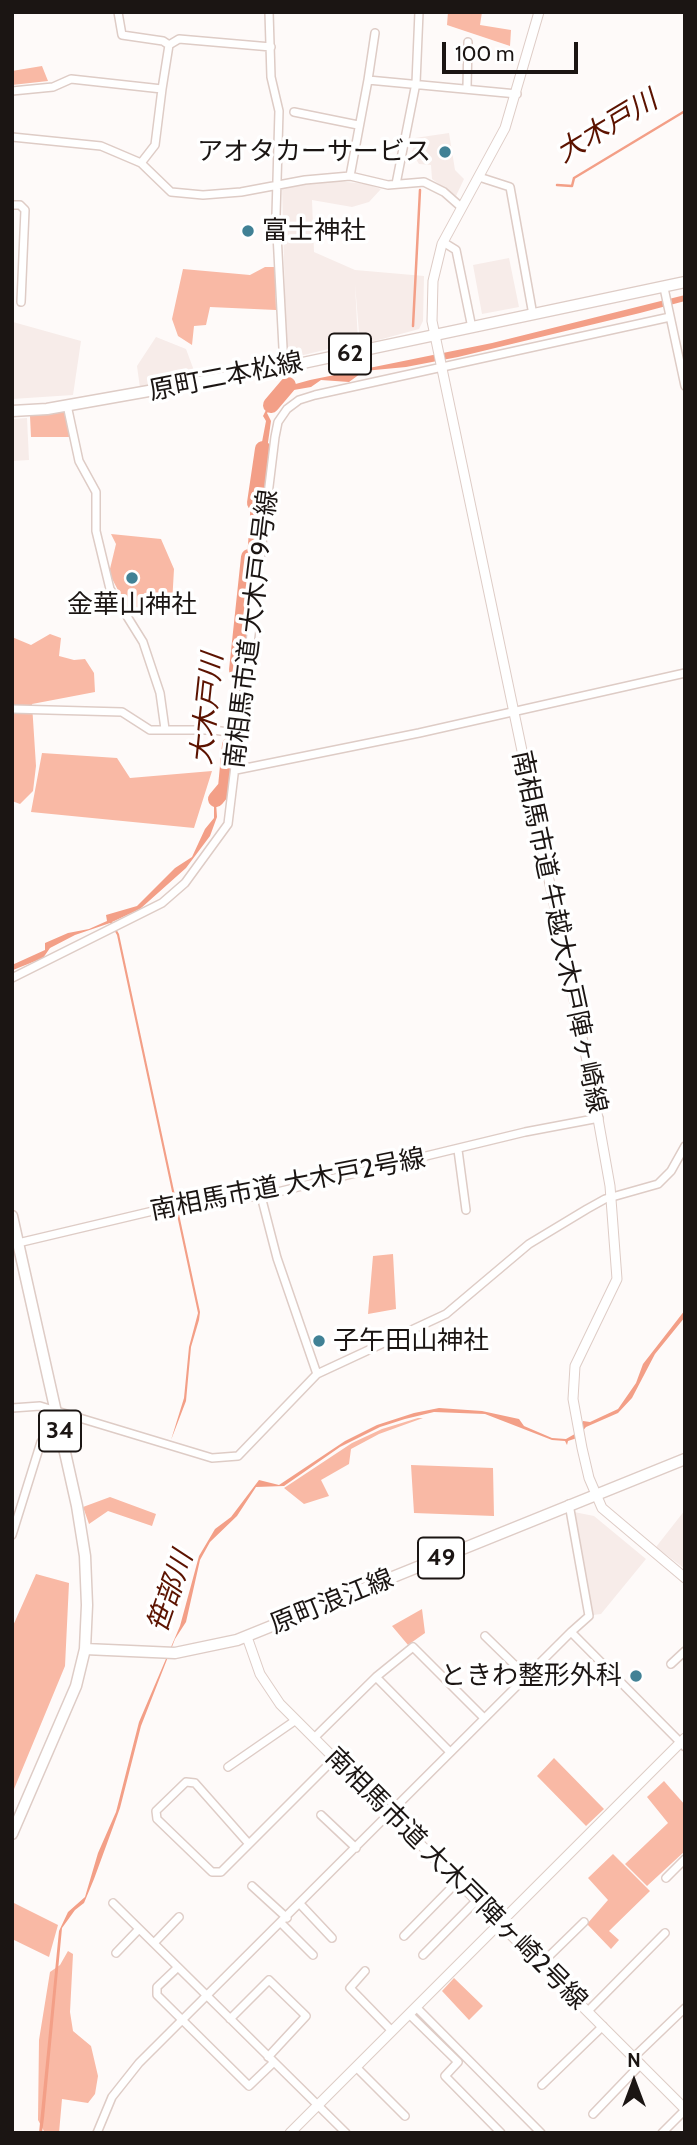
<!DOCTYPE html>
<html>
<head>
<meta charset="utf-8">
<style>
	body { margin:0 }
	#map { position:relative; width:697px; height:2145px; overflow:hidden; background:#fefaf9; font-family:Cabin,sans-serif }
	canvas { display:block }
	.frame { position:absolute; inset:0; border:14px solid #1b1513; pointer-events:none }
	.north { position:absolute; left:599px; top:2047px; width:70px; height:70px; -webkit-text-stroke:5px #fff; paint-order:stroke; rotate:0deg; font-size:19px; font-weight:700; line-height:28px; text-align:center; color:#1b1513 }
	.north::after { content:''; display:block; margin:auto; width:24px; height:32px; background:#1b1513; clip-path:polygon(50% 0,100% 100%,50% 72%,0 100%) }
	.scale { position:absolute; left:442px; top:42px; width:136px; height:32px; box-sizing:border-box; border:4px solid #1b1513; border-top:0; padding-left:9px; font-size:21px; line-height:24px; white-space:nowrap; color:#1b1513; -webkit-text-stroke:5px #fff; paint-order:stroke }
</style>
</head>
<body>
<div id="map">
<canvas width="697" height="2145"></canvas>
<div class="frame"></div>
<div class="north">N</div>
<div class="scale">100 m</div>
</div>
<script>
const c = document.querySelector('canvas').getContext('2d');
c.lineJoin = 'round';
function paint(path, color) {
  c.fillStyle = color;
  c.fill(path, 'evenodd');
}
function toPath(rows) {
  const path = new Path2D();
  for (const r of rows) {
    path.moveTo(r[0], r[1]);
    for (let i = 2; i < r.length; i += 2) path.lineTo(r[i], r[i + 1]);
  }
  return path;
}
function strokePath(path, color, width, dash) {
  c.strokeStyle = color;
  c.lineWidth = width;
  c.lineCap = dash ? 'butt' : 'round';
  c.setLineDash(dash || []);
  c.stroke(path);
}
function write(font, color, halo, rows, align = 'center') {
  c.font = font + ' Cabin,"Noto Sans JP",sans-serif';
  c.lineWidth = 7;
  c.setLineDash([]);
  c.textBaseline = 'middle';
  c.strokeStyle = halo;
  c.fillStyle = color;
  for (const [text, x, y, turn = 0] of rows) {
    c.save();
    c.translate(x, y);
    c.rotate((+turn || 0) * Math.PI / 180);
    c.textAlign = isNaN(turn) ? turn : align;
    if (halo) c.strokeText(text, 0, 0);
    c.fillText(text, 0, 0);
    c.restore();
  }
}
const built = toPath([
	[449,133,455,170,464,179,456,196,432,179,431,165,419,164,412,153,415,138],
	[328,180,366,184,381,189,369,202,352,207,312,200,314,252,355,270,424,276,423,321,419,329,360,345,355,284,358,342,291,358,287,354,286,335,282,187],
	[509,258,519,307,482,314,473,265],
	[13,322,81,341,73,395,12,399],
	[156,337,186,349,196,376,140,388,137,366],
	[27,418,29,460,12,461,12,419],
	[685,1510,685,1569,656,1547],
	[574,1512,594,1516,646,1559,601,1614,593,1615]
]);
const green = toPath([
	[448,12,482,12,480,25,511,30,510,46,447,25],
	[42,66,48,81,12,85,12,71],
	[265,267,275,267,276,310,210,307,206,325,194,326,192,345,178,336,172,319,183,269,250,275],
	[64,412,70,437,31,437,30,416],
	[111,534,161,539,174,569,172,604,130,613,109,573,116,544],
	[50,634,61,638,59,656,74,660,85,659,94,673,95,692,32,704,36,766,33,791,20,804,12,801,12,637,31,645],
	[42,753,117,758,130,778,212,771,194,828,31,812],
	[393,1254,396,1309,368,1314,373,1256],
	[418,1418,423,1418,379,1434,351,1449,349,1464,321,1480,329,1496,304,1504,284,1488,352,1443,382,1429],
	[411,1465,493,1468,494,1516,414,1513],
	[110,1497,156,1514,152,1526,108,1511,89,1524,83,1507],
	[36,1574,69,1583,65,1666,12,1794,12,1628],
	[422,1609,425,1633,408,1645,392,1626],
	[554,1758,604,1809,586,1826,537,1776],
	[664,1781,685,1805,685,1851,647,1886,625,1864,668,1823,647,1797],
	[613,1854,650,1891,609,1931,619,1940,611,1949,587,1924,608,1900,588,1878],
	[12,1902,58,1925,49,1957,12,1939],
	[68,1951,73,1954,70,2012,73,2031,91,2046,98,2076,95,2094,88,2103,62,2099,59,2133,45,2133,38,2120,39,2040,50,1972,60,1965],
	[454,1978,483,2006,469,2020,442,1991]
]);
const water = toPath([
	[685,295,685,301,640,313,458,357,406,367,364,371,349,382,321,380,311,387,288,391,267,413,271,421,254,542,226,789,216,802,217,817,210,836,186,868,140,909,112,922,119,934,200,1312,199,1320,191,1347,186,1401,171,1440,184,1398,189,1347,198,1313,117,935,110,923,75,935,50,948,43,958,13,970,12,965,45,950,45,943,68,933,89,929,107,921,106,915,137,906,175,868,192,857,205,829,214,818,214,801,224,789,235,669,243,626,243,586,249,582,246,574,251,500,261,474,258,463,266,421,263,416,270,402,292,385,310,380,492,343],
	[685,1310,685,1317,655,1354,632,1398,618,1413,586,1427,577,1438,568,1441,567,1445,565,1441,552,1440,485,1414,434,1412,405,1419,380,1427,340,1447,284,1486,256,1487,237,1516,210,1542,200,1560,186,1622,175,1639,141,1726,120,1808,94,1879,84,1903,75,1910,62,1928,44,2118,42,2133,39,2133,59,1931,68,1912,85,1897,98,1853,116,1812,139,1722,180,1626,199,1556,215,1529,231,1517,259,1480,279,1485,345,1441,377,1425,414,1413,439,1408,482,1411,519,1419,524,1426,552,1438,566,1439,580,1431,583,1421,590,1422,618,1409,636,1383,643,1364]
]);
const stream = toPath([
	[557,185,572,186,574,178,685,111],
	[413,326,420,190]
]);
const river = toPath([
	[271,405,288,385],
	[255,503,263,449],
	[237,670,249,557],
	[216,799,226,787,230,745]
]);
const minor = toPath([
	[118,12,122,35,163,41,169,45],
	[269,12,271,77,279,111,276,215,284,367],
	[368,80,375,33],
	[467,87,468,42],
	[12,91,53,87,71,79,162,89,169,45,179,39,271,47],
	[294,112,358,125],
	[12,137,101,146,141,163,155,145,162,89],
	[141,163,171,192,203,195,241,192,305,180,350,176],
	[479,177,510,187,533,315],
	[396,184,416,83,419,12],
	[12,205,20,205,25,210,21,302],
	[461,207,444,192,424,182,388,185,350,176,368,80,517,94],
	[443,242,456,250,472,328],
	[664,288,685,386],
	[67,405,79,461,96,492,96,531,110,589,143,642,160,693,165,729],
	[12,709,122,712,150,730,214,730,241,734],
	[236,770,419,733,685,673],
	[12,978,162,903,185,883,228,824,275,437,278,422,287,409,299,400,315,395,670,317],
	[458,1150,466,1210],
	[261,1196,277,1258,317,1374],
	[18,1243,195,1201,261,1196,525,1132,599,1118],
	[12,1408,40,1406,212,1458,238,1456,317,1374,446,1314,529,1244,587,1209,605,1199,658,1184,671,1171,685,1146],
	[569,1504,589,1616,571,1632],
	[12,1535,41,1442],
	[485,1636,526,1676],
	[671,1664,685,1651],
	[314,1738,376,1677],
	[449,1751,376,1677,413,1647,483,1717],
	[228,1767,296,1720],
	[321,1815,356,1848],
	[249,1844,195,1783,186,1782,156,1811,157,1819,212,1872,221,1872,334,1759],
	[666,1878,685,1859],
	[252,1886,287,1918],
	[113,1903,346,2133],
	[301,1905,332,1938],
	[281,1923,313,1955],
	[404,1936,458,1881],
	[154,1943,179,1917],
	[116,1953,139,1929],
	[423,1955,477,1900],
	[541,1964,584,1922],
	[177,1968,157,1987,157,1995,249,2086,273,2063],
	[365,1971,350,1988,392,2031],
	[416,2007,541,2133],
	[588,2011,665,1933],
	[409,2014,458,2062,445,2076,501,2133],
	[230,2019,269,1980,306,2016,268,2057],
	[634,2057,685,2008],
	[356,2067,405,2116],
	[542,2085,603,2026],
	[593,2114,641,2064],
	[97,2133,112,2097,139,2063,571,1632,685,1747],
	[662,2133,685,2110]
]);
const tertiary = toPath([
	[539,12,505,128,442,244,433,281,432,321,592,1085,610,1186,617,1279,575,1366,573,1399,582,1448,589,1478,602,1508,685,1578],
	[247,1637,260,1674,280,1704,685,2109],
	[290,2133,685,1738]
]);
const primary = toPath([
	[12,411,47,409,284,367,685,282],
	[12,1216,77,1506,85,1556,87,1605,85,1649,76,1686,12,1834],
	[85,1649,175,1653,237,1640,685,1459]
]);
const markers = [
	[445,152,7,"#418195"],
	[248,231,7,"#418195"],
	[132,578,7,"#418195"],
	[319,1341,7,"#418195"],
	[636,1676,7,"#418195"]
];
const shields = [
	[350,354,42],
	[60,1431,42],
	[441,1558,46]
];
const shieldNames = [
	["62",350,354],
	["34",60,1431],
	["49",441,1558]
];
const poiNames = [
	["アオタカーサービス",431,152],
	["富士神社",262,231,"left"],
	["金華山神社",132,605,"center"],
	["子午田山神社",333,1341,"left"],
	["ときわ整形外科",622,1676]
];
const streetNames = [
	["原町二本松線",226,377,-11],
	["南相馬市道 大木戸9号線",252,629,-83],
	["南相馬市道 牛越大木戸陣ヶ崎線",559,932,78],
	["南相馬市道 大木戸2号線",288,1185,-11],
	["原町浪江線",332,1602,-22],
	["南相馬市道 大木戸陣ヶ崎2号線",456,1879,45]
];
const waterNames = [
	["大木戸川",607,127,-31],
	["大木戸川",208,709,-84],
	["笹部川",171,1592,-71]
];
paint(built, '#f7ece9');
paint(green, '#f9b9a5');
paint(water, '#f39f87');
strokePath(stream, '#f39f87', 2.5);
strokePath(river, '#f39f87', 16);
strokePath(minor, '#deccc6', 10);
strokePath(tertiary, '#deccc6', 11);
strokePath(primary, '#deccc6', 13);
strokePath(minor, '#fff', 7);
strokePath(tertiary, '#fff', 9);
strokePath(primary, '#fff', 10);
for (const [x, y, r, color] of markers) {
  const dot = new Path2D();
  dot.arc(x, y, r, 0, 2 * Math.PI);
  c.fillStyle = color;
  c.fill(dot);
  strokePath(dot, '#fff', 2.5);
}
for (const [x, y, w] of shields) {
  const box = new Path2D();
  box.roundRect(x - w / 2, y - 20.5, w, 41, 5);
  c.fillStyle = '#fff';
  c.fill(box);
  strokePath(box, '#1b1513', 2);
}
write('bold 24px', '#1b1513', null, shieldNames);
write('26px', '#1b1513', '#fff', poiNames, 'right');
write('26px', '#1b1513', '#fff', streetNames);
write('italic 28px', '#5c1300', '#fff', waterNames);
</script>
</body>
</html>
